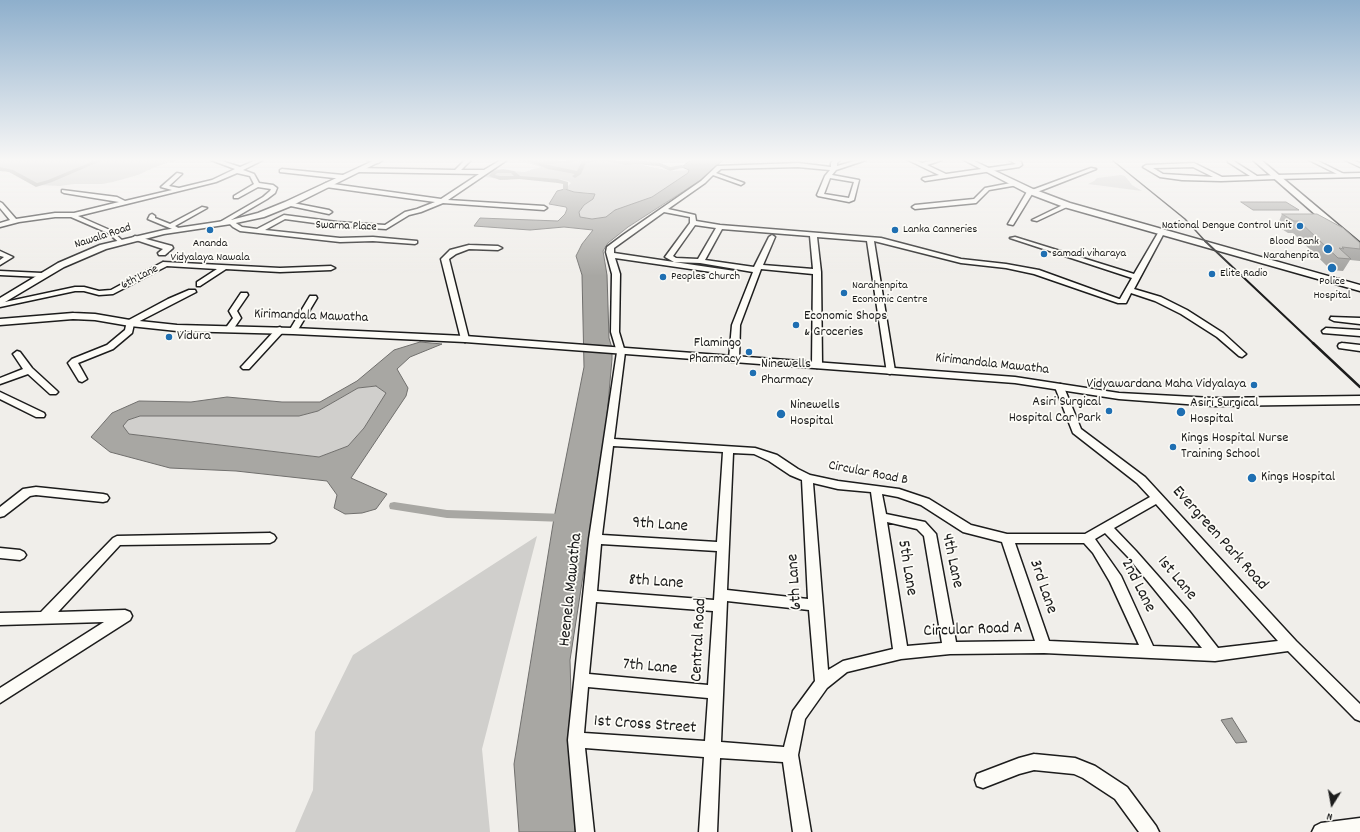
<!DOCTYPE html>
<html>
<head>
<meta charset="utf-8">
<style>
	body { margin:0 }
	#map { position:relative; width:1360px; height:832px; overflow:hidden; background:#f0eeea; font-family:Dekko,sans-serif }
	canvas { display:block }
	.north { position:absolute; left:1312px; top:784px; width:40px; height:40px; -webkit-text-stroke:3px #fdfcf7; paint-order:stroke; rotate:191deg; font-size:11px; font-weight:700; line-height:16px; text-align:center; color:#1c1c1c }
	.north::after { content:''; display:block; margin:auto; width:14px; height:18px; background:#1c1c1c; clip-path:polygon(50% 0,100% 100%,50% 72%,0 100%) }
</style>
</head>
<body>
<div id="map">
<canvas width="1360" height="832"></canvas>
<div class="north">N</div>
</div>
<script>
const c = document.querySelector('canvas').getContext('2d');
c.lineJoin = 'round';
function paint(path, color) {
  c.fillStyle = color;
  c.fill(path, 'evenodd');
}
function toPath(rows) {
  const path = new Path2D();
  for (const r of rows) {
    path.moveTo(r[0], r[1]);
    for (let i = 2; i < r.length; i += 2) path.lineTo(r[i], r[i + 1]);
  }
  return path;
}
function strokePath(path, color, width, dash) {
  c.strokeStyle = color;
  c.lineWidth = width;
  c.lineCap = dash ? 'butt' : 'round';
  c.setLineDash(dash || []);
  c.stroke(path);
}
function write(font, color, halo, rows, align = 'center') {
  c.font = font + ' Dekko,sans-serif';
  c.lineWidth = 3.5;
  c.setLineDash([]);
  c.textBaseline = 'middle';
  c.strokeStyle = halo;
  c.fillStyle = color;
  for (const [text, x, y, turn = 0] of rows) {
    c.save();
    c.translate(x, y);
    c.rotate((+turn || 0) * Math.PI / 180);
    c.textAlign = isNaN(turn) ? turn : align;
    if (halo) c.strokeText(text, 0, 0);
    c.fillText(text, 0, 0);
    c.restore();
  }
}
const green = toPath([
	[0,160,174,160,151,169,138,175,113,182,102,184,74,184,60,186,36,185,11,171,0,169],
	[517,160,556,160,560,163,576,160,598,160,633,163,671,171,690,170,688,173,652,197,636,204,616,210,607,217,592,219,580,217,579,212,584,205,593,199,591,193,574,192,565,189,571,183,568,181,558,179,514,178,507,180,485,177,495,169,524,172,541,167],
	[1121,175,1125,176,1132,185,1142,191,1088,184,1094,181,1097,178],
	[376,386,387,393,364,428,348,446,319,457,129,434,122,426,128,420,140,416,299,416,318,411,358,388],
	[537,536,482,749,490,832,295,832,313,790,315,732,353,655]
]);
const water = toPath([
	[694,160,723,160,704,178,628,227,608,243,603,251,607,275,609,338,612,348,612,359,606,427,570,660,575,832,519,832,514,764,554,518,584,367,582,275,576,256,582,244,593,230,564,227,530,230,474,226,480,218,558,221,565,214,567,209,566,207,549,204,557,191,565,189,574,192,595,194,593,199,584,205,579,212,580,217,592,219,606,217,615,210,652,197,688,173,689,170,682,167,688,162,694,160],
	[1241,202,1286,202,1299,210,1253,210,1241,202],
	[420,342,442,344,410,357,397,369,408,388,406,396,351,478,387,494,376,509,362,513,345,514,334,508,337,495,327,481,236,471,170,468,110,452,91,437,112,413,139,401,191,402,227,397,282,402,320,402,357,381,394,350,420,342],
	[376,386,386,393,364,428,348,446,319,457,129,434,123,426,128,420,140,416,299,416,318,411,358,388,376,386],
	[1232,718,1247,742,1236,743,1221,720,1232,718]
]);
const canal = toPath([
	[96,160,103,160,52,182,36,187,9,172,0,171,0,167,13,170,37,183,48,180,96,160],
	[171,160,177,160,173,163,170,161,171,160],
	[526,160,533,160,538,162,576,160,574,162,544,164,577,171,582,161,600,160,586,163,581,174,575,178,572,176,575,174,548,169,526,160],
	[604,160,626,161,635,160,660,163,670,167,682,165,685,167,670,171,659,166,635,164,626,165,604,160],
	[503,169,514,171,520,176,558,179,568,182,568,189,563,190,563,184,558,183,519,179,500,180,489,176,493,171,503,169],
	[497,173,511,173,514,176,500,176,495,175,497,173],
	[394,502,447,510,565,514,569,515,570,518,569,521,565,522,447,518,390,509,389,506,390,503,394,502]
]);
const minor = toPath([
	[211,160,219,160,240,167,256,160,263,160,243,170,254,174,259,183,273,185,277,188,275,193,267,199,231,220,242,227,257,229,284,215,337,222,385,225,405,212,417,209,435,202,326,187,323,185,326,183,441,199,479,174,359,172,356,170,359,168,455,170,465,160,471,160,461,170,484,170,501,160,507,160,448,200,544,206,547,208,544,210,443,203,421,212,409,215,386,229,337,226,285,219,265,230,340,238,373,237,417,241,417,243,415,244,373,241,340,242,240,231,233,227,228,222,223,224,220,222,263,197,270,191,271,189,258,187,238,198,234,198,234,196,254,184,250,176,237,173,216,182,78,216,112,231,124,242,121,244,108,233,71,217,55,217,19,222,0,227,0,223,10,220,0,208,0,202,2,203,16,219,55,213,74,213,119,202,64,193,62,192,62,190,117,197,125,201,172,190,161,187,177,173,182,174,169,186,179,188,212,180,235,169,211,160],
	[367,160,380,160,381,161,378,163,367,160],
	[834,160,840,160,837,163,837,166,858,160,866,160,836,170,832,175,859,180,854,200,849,202,818,196,817,195,825,176,830,170,798,167,721,169,716,173,744,183,741,185,713,175,705,183,668,209,695,215,696,221,720,225,881,238,961,259,1006,264,1039,270,1119,299,1120,299,1132,278,1010,238,1015,237,1134,274,1158,233,1163,232,1164,233,1134,289,1161,297,1187,310,1223,333,1246,354,1242,357,1239,356,1217,337,1181,314,1155,301,1131,293,1126,303,1118,303,1034,274,1006,268,961,263,874,241,895,371,890,374,887,373,867,241,817,237,821,272,822,365,817,368,812,365,813,274,761,269,740,325,739,359,734,362,729,359,732,325,753,272,700,263,674,262,735,271,736,273,732,275,615,258,620,274,619,332,625,352,614,439,755,448,777,455,798,469,810,475,838,481,899,489,929,499,971,525,1007,534,1085,534,1150,497,1137,483,1073,433,1055,387,1060,384,1063,385,1081,429,1145,477,1296,641,1360,704,1360,721,1355,719,1288,651,1215,661,1044,653,950,654,901,659,847,672,827,688,805,719,798,755,811,832,793,832,783,762,720,758,717,832,699,832,704,757,585,748,594,832,576,832,568,740,589,539,617,352,611,332,612,274,606,252,607,247,623,235,701,181,717,166,798,163,831,167,831,163,834,160],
	[830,178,854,182,849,198,824,194,830,178],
	[664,212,690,217,690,223,665,257,674,262,614,253,614,248,664,212],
	[695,225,716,228,698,259,676,258,673,256,695,225],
	[722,229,810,236,813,269,763,265,775,237,772,235,769,237,754,267,705,260,722,229],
	[613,446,723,452,717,542,602,535,613,446],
	[733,453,754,454,769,461,790,475,802,480,808,599,727,590,733,453],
	[813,483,838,489,871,492,893,649,843,661,828,670,813,483],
	[882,494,898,497,921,505,963,532,1002,542,1035,641,956,642,936,534,925,522,886,514,882,494],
	[1156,504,1278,641,1218,648,1189,611,1136,551,1114,528,1156,504],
	[887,522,917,529,924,536,942,643,907,646,887,522],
	[1105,533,1128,557,1202,648,1153,646,1121,576,1095,539,1105,533],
	[1015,543,1084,543,1093,553,1110,582,1139,645,1049,641,1015,543],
	[601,544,717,551,714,600,597,591,601,544],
	[727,601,809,610,815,681,793,711,784,747,721,742,727,601],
	[596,602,713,611,708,685,589,674,596,602],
	[588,687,708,698,705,741,584,733,588,687],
	[908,160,915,160,922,163,934,160,942,160,927,165,946,174,1016,164,1009,160,1016,160,1021,162,1022,165,1019,167,925,181,922,179,923,178,939,175,908,160],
	[1228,160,1232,160,1257,176,1276,175,1279,177,1276,179,1221,181,1182,180,1160,177,1143,167,1146,165,1194,163,1222,177,1250,176,1228,162,1228,160],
	[1193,167,1213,177,1163,174,1153,168,1193,167],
	[1309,160,1316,160,1346,175,1341,176,1309,160],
	[1345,160,1352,160,1360,163,1360,167,1345,160],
	[1091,168,1096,169,1032,194,1013,225,1008,224,1028,190,1032,190,1091,168],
	[282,169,343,175,346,177,343,179,280,172,280,170,282,169],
	[1016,182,1019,184,1018,185,989,190,976,203,915,209,912,207,915,205,974,199,985,188,1016,182],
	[288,202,329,210,332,212,329,214,286,205,285,204,288,202],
	[1067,203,1070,205,1069,206,1037,221,1032,220,1067,203],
	[202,207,207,208,175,226,180,229,177,231,148,219,150,215,152,214,155,216,155,218,170,224,202,207],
	[135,236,172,246,173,248,165,255,159,255,158,253,163,249,133,239,132,238,135,236],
	[469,245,498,246,502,248,498,250,469,249,456,254,449,259,469,339,465,342,461,339,441,259,450,250,469,245],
	[0,251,13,257,0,265,0,260,4,257,0,256,0,251],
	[163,262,280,268,331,266,335,268,331,270,280,272,226,269,200,286,197,286,197,282,217,269,167,266,113,294,99,295,84,291,75,291,0,307,0,303,75,287,84,287,99,291,111,290,163,262],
	[0,271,42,273,46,275,42,277,0,275,0,271],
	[189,290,195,290,196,292,134,324,132,333,113,349,78,363,87,379,82,382,79,381,68,363,72,359,107,345,125,330,127,321,168,299,189,290],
	[241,293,247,293,248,295,237,311,241,318,232,331,226,331,225,329,233,318,229,311,241,293],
	[310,296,316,296,317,298,296,333,290,333,289,331,310,296],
	[1331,317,1360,318,1360,324,1334,321,1330,319,1331,317],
	[280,327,284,330,283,332,249,369,243,369,241,367,243,365,277,328,280,327],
	[1326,328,1360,330,1360,336,1323,333,1322,331,1326,328],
	[1342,343,1360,345,1360,351,1339,348,1338,346,1339,344,1342,343],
	[17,351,20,352,32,368,56,390,58,392,56,394,50,394,28,374,0,384,0,378,23,369,13,354,17,351],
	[0,392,44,413,45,415,44,417,36,417,0,399,0,392],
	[36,487,103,494,107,495,109,498,107,501,103,502,36,495,30,496,4,516,0,517,0,507,23,489,36,487],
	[270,533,274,535,276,538,274,541,270,543,120,545,58,612,125,610,130,612,132,616,130,620,0,703,0,688,104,622,0,625,0,613,41,612,113,538,117,536,270,533],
	[0,548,20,550,24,552,26,555,24,558,20,560,0,558,0,548],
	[1034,754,1075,758,1095,766,1127,787,1156,826,1159,832,1139,832,1115,799,1083,778,1074,774,1034,770,1019,774,983,788,977,786,975,780,977,774,1019,758,1034,754],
	[1360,818,1360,832,1312,832,1315,826,1321,823,1360,818]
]);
const major = toPath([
	[375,160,383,160,291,206,264,217,231,224,164,234,106,249,64,267,0,305,0,298,58,263,100,245,164,230,231,220,258,213,285,202,375,160],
	[964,160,972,160,1033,189,1070,203,1360,285,1360,291,1064,207,1027,193,964,160],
	[1360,173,1360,177,1276,179,1272,177,1276,175,1360,173],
	[73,313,95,314,130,320,177,325,293,328,465,336,1015,377,1119,393,1213,398,1360,396,1360,404,1213,406,1119,399,1015,383,465,342,293,334,177,331,130,326,95,320,73,319,0,325,0,319,73,313]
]);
const highway = toPath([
	[1253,160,1261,160,1360,243,1360,251,1356,250,1253,160]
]);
const railFar2 = toPath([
	[1112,160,1185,219,1206,242]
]);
const railFar1 = toPath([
	[1205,241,1314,344]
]);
const rail = toPath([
	[1313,343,1360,387]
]);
const wall = toPath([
	[1282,214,1360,249,1360,261,1350,260,1343,271,1331,270,1293,233,1288,233,1277,226]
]);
const building = toPath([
	[1282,214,1317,214,1343,228,1360,243,1360,249,1342,247,1344,249,1339,248,1351,259,1338,258,1299,221,1294,221,1282,214]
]);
const markers = [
	[1300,226,4,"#1f6fb2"],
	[210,230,4,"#1f6fb2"],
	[895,230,4,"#1f6fb2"],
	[1328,249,5,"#1f6fb2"],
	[1044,254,4,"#1f6fb2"],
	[1332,268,5,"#1f6fb2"],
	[1212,274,4,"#1f6fb2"],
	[663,277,4,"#1f6fb2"],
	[844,293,4,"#1f6fb2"],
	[796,325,4,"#1f6fb2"],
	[169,337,4,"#1f6fb2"],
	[749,352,4,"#1f6fb2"],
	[753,373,4,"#1f6fb2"],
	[1254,385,4,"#1f6fb2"],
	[1109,411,4,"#1f6fb2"],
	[1181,412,5,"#1f6fb2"],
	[781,414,5,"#1f6fb2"],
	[1173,447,4,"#1f6fb2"],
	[1252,478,5,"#1f6fb2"]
];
const farPoinames = [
	["National Dengue Control Unit",1292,226,"right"],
	["Lanka Canneries",903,230],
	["Blood Bank",1319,242,"right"],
	["Narahenpita",1319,256,"right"],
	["Ananda",210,244,"center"],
	["Vidyalaya Nawala",210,258,"center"],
	["samadi viharaya",1052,254],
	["Elite Radio",1220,274],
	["Peoples Church",671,277],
	["Police",1332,282,"center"],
	["Hospital",1332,296,"center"],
	["Narahenpita",852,286],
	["Economic Centre",852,300]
];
const farStreetnames = [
	["Swarna Place",346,227,2],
	["Nawala Road",103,237,-18],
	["6th Lane",140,278,-27]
];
const streetNames = [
	["Kirimandala Mawatha",311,317,2],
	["Kirimandala Mawatha",992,365,6],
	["Circular Road B",868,474,11]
];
const poiNames = [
	["Economic Shops",804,317],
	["& Groceries",804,333],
	["Vidura",177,337],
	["Flamingo",741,344,"right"],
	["Pharmacy",741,360,"right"],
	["Ninewells",761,365],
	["Pharmacy",761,381],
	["Vidyawardana Maha Vidyalaya",1246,385,"right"],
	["Asiri Surgical",1101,403,"right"],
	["Hospital Car Park",1101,419,"right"],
	["Asiri Surgical",1190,404],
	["Hospital",1190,420],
	["Ninewells",790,406],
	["Hospital",790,422],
	["Kings Hospital Nurse",1181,439],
	["Training School",1181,455],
	["Kings Hospital",1261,478]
];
const nearStreetnames = [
	["9th Lane",660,526,4],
	["Evergreen Park Road",1219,539,48],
	["4th Lane",951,561,78],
	["5th Lane",906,568,81],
	["1st Lane",1176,579,50],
	["6th Lane",796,582,-94],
	["8th Lane",656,583,4],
	["2nd Lane",1137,586,63],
	["3rd Lane",1042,587,71],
	["Heenela Mawatha",572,590,-84],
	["Circular Road A",973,631,-2],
	["Central Road",700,640,-87],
	["7th Lane",650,668,5],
	["1st Cross Street",645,726,4]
];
paint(green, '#d0cfcc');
paint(water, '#a8a7a3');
strokePath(water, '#706f6d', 1);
paint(canal, '#a8a7a3');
strokePath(minor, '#1c1c1c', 3);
strokePath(major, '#1c1c1c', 3);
strokePath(highway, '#1c1c1c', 3);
paint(minor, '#fdfcf7');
paint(major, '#fdfcf7');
paint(highway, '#fdfcf7');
strokePath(railFar2, '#1c1c1c', 1.5);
strokePath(railFar1, '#1c1c1c', 2);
strokePath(rail, '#1c1c1c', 2.5);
paint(wall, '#a1a09d');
paint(building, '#bbbab6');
strokePath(building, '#83827f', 1);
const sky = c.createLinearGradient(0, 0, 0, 276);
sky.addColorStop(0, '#8eafcc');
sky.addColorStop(0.58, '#f8f7f6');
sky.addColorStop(1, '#f8f7f600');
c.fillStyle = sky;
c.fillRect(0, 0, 1360, 276);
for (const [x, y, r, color] of markers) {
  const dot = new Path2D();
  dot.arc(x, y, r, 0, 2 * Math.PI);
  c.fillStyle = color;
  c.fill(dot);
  strokePath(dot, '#fdfcf7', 1.5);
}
write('12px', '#1c1c1c', '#fdfcf7', farPoinames, 'left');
write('12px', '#1c1c1c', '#fdfcf7', farStreetnames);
write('14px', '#1c1c1c', '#fdfcf7', streetNames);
write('14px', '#1c1c1c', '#fdfcf7', poiNames, 'left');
write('17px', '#1c1c1c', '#fdfcf7', nearStreetnames);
</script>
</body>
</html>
